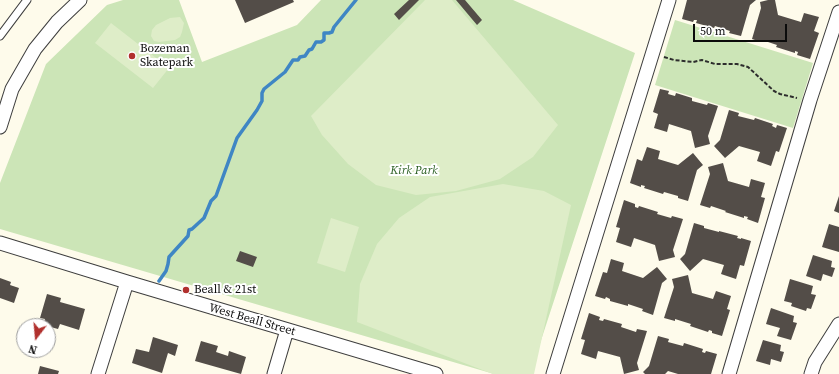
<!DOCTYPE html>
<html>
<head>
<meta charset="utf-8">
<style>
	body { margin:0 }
	#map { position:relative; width:839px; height:374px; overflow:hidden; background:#fefbeb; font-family:"Source Serif 4",serif }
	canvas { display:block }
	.north { position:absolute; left:16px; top:318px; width:40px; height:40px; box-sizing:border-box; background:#fff; border:1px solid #9d9d9d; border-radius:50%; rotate:196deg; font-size:11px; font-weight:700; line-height:16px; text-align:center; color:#0b0b0b }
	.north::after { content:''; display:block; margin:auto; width:14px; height:18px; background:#b1302d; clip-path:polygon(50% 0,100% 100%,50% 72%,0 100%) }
	.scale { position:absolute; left:693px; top:24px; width:94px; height:18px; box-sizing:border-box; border:2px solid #0b0b0b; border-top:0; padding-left:5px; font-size:12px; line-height:14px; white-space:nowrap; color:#0b0b0b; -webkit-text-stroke:3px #fff; paint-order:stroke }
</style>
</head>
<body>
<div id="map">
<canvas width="839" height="374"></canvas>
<div class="north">N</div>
<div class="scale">50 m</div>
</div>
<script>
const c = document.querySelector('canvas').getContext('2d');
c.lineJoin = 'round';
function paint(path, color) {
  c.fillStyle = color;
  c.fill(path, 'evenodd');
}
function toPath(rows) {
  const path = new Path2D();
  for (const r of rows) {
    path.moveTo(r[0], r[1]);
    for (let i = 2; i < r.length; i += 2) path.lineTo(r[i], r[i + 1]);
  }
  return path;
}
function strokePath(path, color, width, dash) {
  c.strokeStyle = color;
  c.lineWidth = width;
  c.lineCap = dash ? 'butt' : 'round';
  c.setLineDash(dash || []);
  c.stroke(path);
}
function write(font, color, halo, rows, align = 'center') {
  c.font = font + ' "Source Serif 4",serif';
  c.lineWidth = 4;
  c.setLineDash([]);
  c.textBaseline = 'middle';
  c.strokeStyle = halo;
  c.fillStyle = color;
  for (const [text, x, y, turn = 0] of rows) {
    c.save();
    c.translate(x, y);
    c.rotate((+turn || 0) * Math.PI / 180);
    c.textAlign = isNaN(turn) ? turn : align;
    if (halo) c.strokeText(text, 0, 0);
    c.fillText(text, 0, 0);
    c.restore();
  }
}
const green = toPath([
	[123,0,179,0,202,62,297,25,321,0,513,0,635,53,530,374,494,374,0,229,0,183,46,64,107,5],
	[675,20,813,63,793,128,655,85]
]);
const pitch = toPath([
	[425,0,452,0,558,125,533,157,500,179,456,191,416,195,376,185,348,164,322,135,311,116],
	[180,17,184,23,182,32,180,37,175,40,159,42,154,41,151,36,152,30,156,25,170,18],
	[111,23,169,68,153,88,95,43],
	[503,184,544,191,571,205,534,374,493,374,357,322,360,284,377,244,399,218,430,197],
	[331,218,359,227,345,272,317,263]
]);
const stream = toPath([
	[159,281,166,271,168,264,169,257,188,236,189,230,192,229,204,218,211,201,216,196,237,138,257,110,262,101,262,93,264,89,285,72,293,60,298,60,300,57,305,56,309,50,312,49,316,42,321,42,324,40,324,33,329,33,332,32,334,27,356,0]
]);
const building = toPath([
	[235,0,293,0,294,2,245,23],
	[409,0,419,0,399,20,394,14],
	[456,0,465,0,482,20,477,25],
	[687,0,756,0,750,5,741,36,729,33,730,31,715,26,714,28,696,23,697,20,694,20,693,22,682,19],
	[768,0,775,0,778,15,801,22,804,13,819,17,814,31,819,33,810,59,797,55,798,52,795,51,795,53,776,47,777,45,762,40,761,42,752,39,761,8,760,2],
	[660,89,669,91,668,94,675,96,676,93,692,98,692,101,707,105,708,103,718,106,708,136,710,144,695,148,691,131,669,124,667,132,654,128,658,114,653,112],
	[729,110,739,113,738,116,754,120,755,118,773,124,772,126,776,128,777,125,787,128,779,152,776,151,771,166,757,161,760,152,739,146,725,158,714,146,720,140],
	[647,147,660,151,658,159,678,165,693,153,703,165,697,170,688,201,678,198,678,196,664,192,663,194,644,188,645,186,641,185,641,187,630,183,637,159,642,161],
	[723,163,728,181,749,187,751,179,765,183,761,197,765,198,758,223,747,219,748,217,744,216,744,218,725,212,726,211,711,206,710,208,700,205,710,174,708,167],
	[839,196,839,213,834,211],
	[624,200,635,204,635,207,638,208,639,206,658,212,657,214,671,218,672,216,683,219,673,250,675,257,659,261,655,245,634,238,631,247,616,242,620,228,616,227],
	[694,223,704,226,704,228,719,232,719,231,738,236,737,238,741,239,741,238,751,241,744,266,740,265,736,279,721,274,724,265,703,259,690,271,680,259,685,254],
	[829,224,839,227,839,252,822,247],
	[240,251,257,257,253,267,236,261],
	[813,255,832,261,831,267,835,268,832,277,823,274,821,281,806,276],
	[611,259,624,263,622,271,643,278,657,267,667,279,662,283,653,315,642,311,643,309,628,304,628,306,610,301,610,299,606,297,605,299,595,296,603,272,607,273],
	[688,275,692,293,713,299,716,291,731,296,727,309,730,310,722,336,712,333,712,331,709,330,708,332,690,326,691,324,675,319,675,321,664,318,674,287,672,279],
	[0,278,11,282,10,285,19,288,14,303,0,298],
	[790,279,813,286,811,294,816,295,811,309,807,308,806,311,791,306,792,303,784,301],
	[47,294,61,298,60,302,85,309,79,330,60,324,58,329,43,325,45,319,40,318],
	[771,308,794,316,793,322,797,323,791,340,777,336,780,328,766,324],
	[589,313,600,317,599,320,603,321,604,319,622,324,621,327,636,332,637,329,647,331,637,363,639,370,624,374,620,357,598,351,596,359,581,354,585,340,581,339],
	[658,336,669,339,668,342,683,346,684,343,703,349,702,352,705,353,706,351,717,354,711,374,678,374,668,371,665,374,645,374,643,372,649,366],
	[153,337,178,345,175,356,168,353,162,373,132,363,136,349,149,352],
	[763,340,781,345,780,351,784,352,781,362,771,359,770,365,756,361],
	[201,341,218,346,216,352,228,356,229,351,246,357,241,374,195,361],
	[40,366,59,371,58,374,38,374]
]);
const path = toPath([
	[664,57,674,60,693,62,702,60,715,64,737,64,748,67,774,91,780,94,797,98]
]);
const lane = toPath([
	[0,36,27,0]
]);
const street = toPath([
	[0,127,12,89,35,49,57,22,80,0],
	[0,243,127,282,436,374],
	[98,374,127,282],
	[274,374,287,330],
	[553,374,669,0],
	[729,374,810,100,839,12],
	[811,374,815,362,839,324]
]);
const markers = [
	[132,56,4,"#b1302d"],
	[186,290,4,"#b1302d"]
];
const poiNames = [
	["Bozeman",140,49],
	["Skatepark",140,63],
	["Beall & 21st",194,290]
];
const parkNames = [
	["Kirk Park",414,171]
];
const streetNames = [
	["West Beall Street",252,320,16]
];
paint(green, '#cce5b7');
paint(pitch, '#deedc8');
strokePath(stream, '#3f86c4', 3.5);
paint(building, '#534d48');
strokePath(lane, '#3e3e3e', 9);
strokePath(street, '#3e3e3e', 15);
strokePath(path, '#2d2d2d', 2, [4, 2]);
strokePath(lane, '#fff', 7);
strokePath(street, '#fff', 13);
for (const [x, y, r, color] of markers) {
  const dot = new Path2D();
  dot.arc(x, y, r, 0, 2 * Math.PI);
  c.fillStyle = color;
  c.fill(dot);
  strokePath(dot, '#fff', 1.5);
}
write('12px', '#0b0b0b', '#fff', poiNames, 'left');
write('italic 12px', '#295e21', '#fff', parkNames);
write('12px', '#0b0b0b', '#fff', streetNames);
</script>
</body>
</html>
